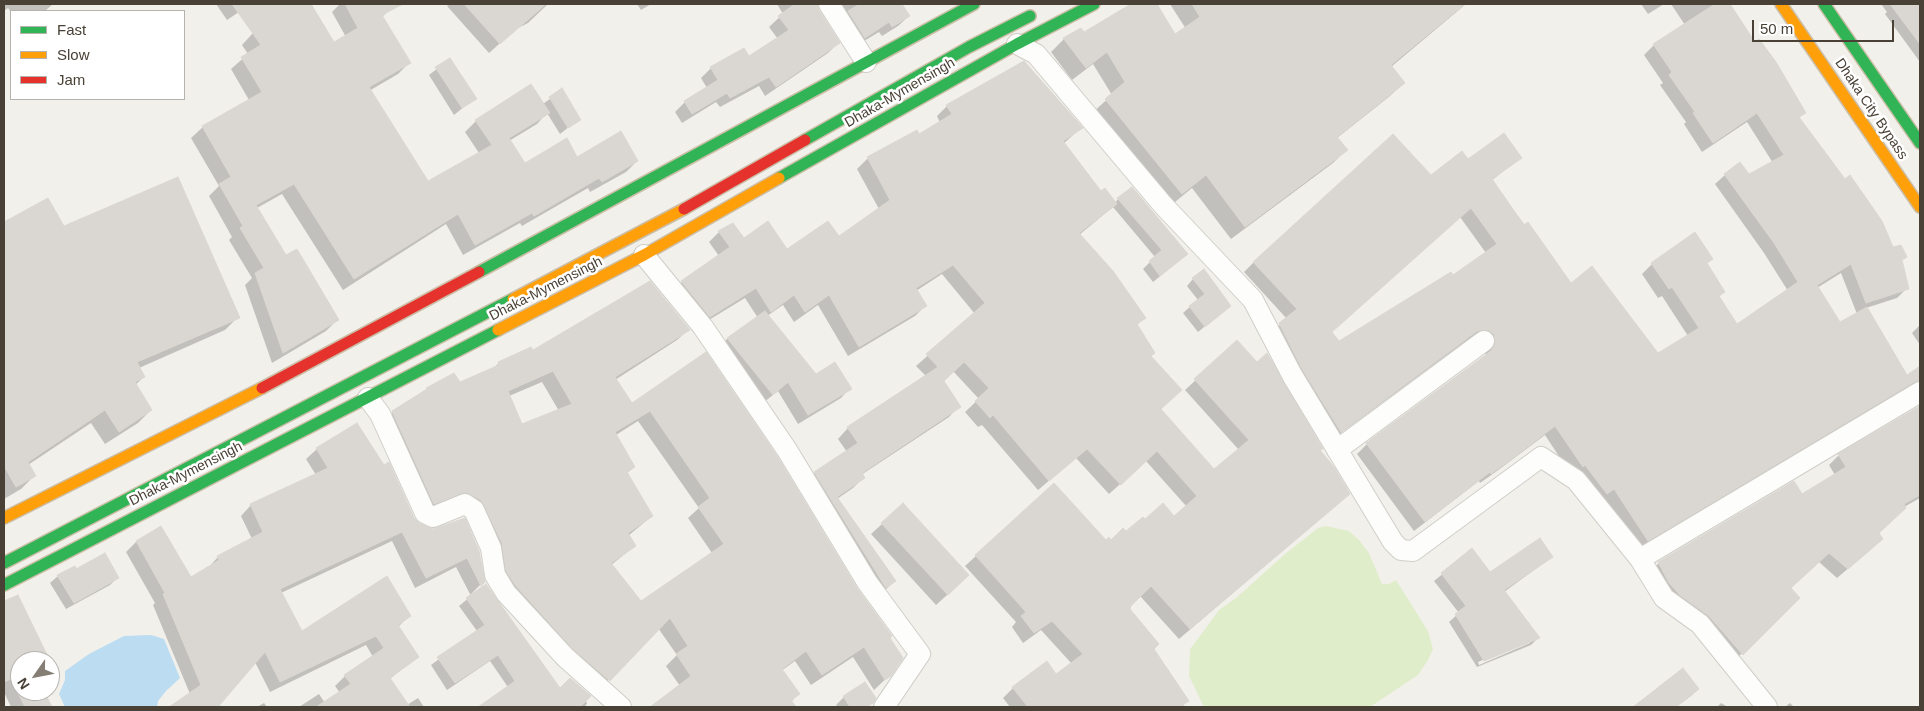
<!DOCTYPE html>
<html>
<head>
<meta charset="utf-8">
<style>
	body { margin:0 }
	#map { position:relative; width:1924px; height:711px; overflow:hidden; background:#f2f0eb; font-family:Arial,sans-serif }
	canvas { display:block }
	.frame { position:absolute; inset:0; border:5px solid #494136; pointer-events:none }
	.legend { position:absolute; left:10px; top:10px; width:175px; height:90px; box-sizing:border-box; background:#fff; border:1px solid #b6b3af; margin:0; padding:6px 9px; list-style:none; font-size:15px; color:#494136 }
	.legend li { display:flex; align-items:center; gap:10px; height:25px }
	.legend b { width:25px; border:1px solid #b6b3af }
	.north { position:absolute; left:10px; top:651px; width:50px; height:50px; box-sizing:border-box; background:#fff; border:1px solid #b6b3af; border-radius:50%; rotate:237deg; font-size:14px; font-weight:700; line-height:20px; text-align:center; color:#494136 }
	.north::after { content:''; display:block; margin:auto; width:18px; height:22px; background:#847e75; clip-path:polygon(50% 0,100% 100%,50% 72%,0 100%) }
	.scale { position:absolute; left:1752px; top:20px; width:142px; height:22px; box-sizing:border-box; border:2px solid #494136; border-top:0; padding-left:6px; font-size:15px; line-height:18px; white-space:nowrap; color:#494136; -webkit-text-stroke:4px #fff; paint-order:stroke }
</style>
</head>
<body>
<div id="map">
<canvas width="1924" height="711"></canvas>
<div class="frame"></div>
<ul class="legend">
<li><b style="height:6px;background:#30b455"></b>Fast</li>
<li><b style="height:6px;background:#ff9f0a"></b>Slow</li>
<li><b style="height:6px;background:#e5322d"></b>Jam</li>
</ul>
<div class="north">N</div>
<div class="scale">50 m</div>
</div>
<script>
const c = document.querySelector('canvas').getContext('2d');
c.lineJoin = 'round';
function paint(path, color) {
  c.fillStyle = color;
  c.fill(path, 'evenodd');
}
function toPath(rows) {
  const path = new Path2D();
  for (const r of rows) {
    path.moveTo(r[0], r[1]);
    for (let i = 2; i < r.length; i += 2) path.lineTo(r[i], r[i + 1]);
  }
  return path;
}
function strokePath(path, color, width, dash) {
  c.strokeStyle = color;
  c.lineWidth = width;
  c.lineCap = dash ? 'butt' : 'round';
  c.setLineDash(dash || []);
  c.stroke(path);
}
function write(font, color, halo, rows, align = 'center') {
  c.font = font + ' Arial,sans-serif';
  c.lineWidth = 5;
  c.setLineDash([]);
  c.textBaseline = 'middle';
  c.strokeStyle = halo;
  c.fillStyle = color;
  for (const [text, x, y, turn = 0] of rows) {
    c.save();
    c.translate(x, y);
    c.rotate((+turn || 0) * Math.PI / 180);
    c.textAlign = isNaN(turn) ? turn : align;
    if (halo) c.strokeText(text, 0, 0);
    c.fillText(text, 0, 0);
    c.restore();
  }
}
const green = toPath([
	[1326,526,1349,531,1359,540,1369,553,1382,584,1389,584,1396,580,1428,631,1433,649,1428,660,1418,675,1370,707,1204,707,1189,676,1190,649,1197,640,1219,610,1236,598,1285,554,1318,528]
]);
const water = toPath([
	[151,635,164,639,180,678,166,691,158,701,157,707,65,707,59,694,65,680,65,671,89,654,124,636]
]);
const shadow = toPath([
	[4,4,53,4,45,11,11,12,8,8,4,11],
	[216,4,251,4,227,20],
	[299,4,309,4,334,44,346,37,332,12,340,4,386,4,389,10,382,17,409,63,398,74,369,91,428,182,479,153,465,132,476,121,543,104,562,90,579,119,560,134,547,113,537,124,509,141,524,164,577,159,637,161,626,172,590,192,588,188,522,226,520,223,463,255,446,224,343,290,282,194,257,208,286,257,337,320,326,331,272,363,245,285,252,278,229,240,232,237,209,196,219,186,191,138,203,127,249,100,231,69,248,54,242,45,253,33],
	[450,4,548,4,528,23,516,29,489,53,447,6],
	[637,4,651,4,641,10],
	[777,4,817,4,818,10,838,43,828,53,765,96,759,86,720,107,716,102,682,123,675,112,685,102,707,88,701,78,711,68,749,58,778,39,769,27,783,14],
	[822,4,901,4,909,16,898,26,882,36,879,32,854,47],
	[1133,4,1155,4,1175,36,1186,29,1170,4,1466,4,1391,67,1404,83,1390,96,1337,138,1346,150,1333,163,1231,239,1192,188,1169,207,1092,113,1112,95,1093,64,1072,80,1051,52,1064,39,1083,34],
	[1641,4,1664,4,1648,14],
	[1671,4,1728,4,1804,113,1798,119,1901,261,1907,288,1897,298,1866,308,1907,377,1920,368,1920,396,1637,550,1604,497,1596,503,1572,476,1545,435,1497,471,1480,483,1479,481,1414,531,1357,454,1367,444,1486,356,1484,344,1478,339,1466,341,1330,441,1269,334,1287,319,1244,272,1254,262,1468,160,1520,158,1491,181,1571,285,1658,354,1688,336,1662,296,1658,298,1642,274,1652,264,1712,259,1706,264,1724,292,1718,297,1737,326,1788,291,1764,253,1715,184,1725,175,1748,176,1773,163,1747,122,1702,152,1684,124,1686,122,1660,85,1663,83,1644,55,1654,45,1685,25],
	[1460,217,1486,253,1452,277,1339,342,1331,332],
	[1841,273,1857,314,1840,324,1817,288],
	[1881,4,1920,4,1920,62,1885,14,1887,12],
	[450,59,475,98,454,115,429,75],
	[947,106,1081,128,1063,144,1100,193,1115,203,1118,199,1180,260,1153,282,1143,269,1155,257,1113,207,1079,235,1144,318,1136,326,1150,357,1160,410,1214,470,1239,450,1185,390,1237,342,1349,494,1179,639,1140,596,1128,609,1187,701,1182,707,1010,707,1003,698,1013,688,1056,676,1072,664,1041,630,1023,643,1012,627,1016,622,965,566,1054,485,1106,542,1111,542,1144,521,1174,518,1187,507,1146,461,1109,494,1076,458,1038,490,982,425,978,427,965,412,979,399,953,371,942,381,959,406,949,417,861,475,863,478,853,488,837,499,895,581,884,591,805,484,815,473,847,452,838,439,848,428,926,376,916,366,975,314,942,274,916,291,925,306,915,316,848,356,818,305,794,322,783,305,767,316,815,376,850,388,841,398,798,424,778,391,763,403,718,348,727,339,758,318,745,298,699,326,671,292,682,282,719,256,709,242,719,232,787,251,838,238,879,209,857,169,868,158,917,132,919,136,940,123,937,116],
	[48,199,64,228,238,317,225,330,139,368,144,377,135,385,151,410,138,423,105,444,91,423,28,465,34,476,21,489,4,499,4,223],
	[1193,279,1230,306,1198,332,1183,313,1198,300,1187,286],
	[1920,325,1920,345,1912,333],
	[688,330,677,340,615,380,631,405,705,354,890,675,874,690,853,657,811,685,795,661,781,671,798,694,791,702,794,707,652,707,680,686,666,666,677,655,658,628,598,691,505,597,470,511,423,514,382,423,393,412,427,389,459,384,492,369,499,363,532,352],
	[542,382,559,411,522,426,509,396],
	[638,421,699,508,688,518,712,553,641,602,611,565,635,546,628,536,652,516,626,474,634,467,616,435],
	[1920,406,1920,498,1904,507,1878,534,1871,549,1837,578,1819,562,1789,589,1799,598,1732,663,1649,573,1659,563,1801,496,1835,475,1829,465,1839,455],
	[317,449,418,524,433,530,464,520,484,581,471,594,560,690,585,700,587,703,585,707,540,707,512,693,490,661,447,690,431,665,477,631,459,606,471,596,456,567,415,588,392,541,281,593,302,633,410,615,398,627,417,656,390,679,407,705,418,698,424,707,299,707,319,694,325,703,340,693,335,686,345,676,373,657,366,645,270,692,255,662,217,707,172,707,190,694,153,605,155,603,126,552,136,542,161,528,190,579,208,568,218,557,252,539,241,516,251,505,316,475,306,459],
	[882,524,957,586,936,605,871,534],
	[1472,550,1490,574,1552,557,1504,592,1538,638,1531,645,1477,667,1449,622,1459,613,1434,581],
	[1530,640,1530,643,1479,665,1478,662],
	[74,568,75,570,117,578,110,585,66,609,50,583,58,576],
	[18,597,49,661,20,661,20,691,43,691,51,707,11,707,4,692,4,602],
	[1683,670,1698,689,1691,696,1676,707,1636,707],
	[865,684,872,702,867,707,838,707,836,705,844,697],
	[264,703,267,707,257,707],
	[1721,703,1728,707,1717,707],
	[1790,703,1794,707,1785,707]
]);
const building = toPath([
	[232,4,311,4,334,42,358,28,345,4,403,4,382,15,411,63,369,87,428,181,492,145,475,120,531,84,550,113,509,138,525,163,567,138,577,157,621,131,638,161,602,182,599,178,534,216,532,213,475,245,458,214,354,279,294,184,256,205,286,255,297,249,339,320,283,353,255,273,264,268,240,228,243,226,219,184,231,177,202,126,262,92,241,57,261,45,232,4],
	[464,4,546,4,500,44,464,4],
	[795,4,817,4,819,10,840,43,776,87,769,77,730,98,727,93,692,114,684,101,718,80,710,67,744,48,749,56,789,30,778,16,795,4],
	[860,4,902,4,910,16,892,27,889,22,865,38,848,11,860,4],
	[1131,4,1157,4,1175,34,1200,17,1192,4,1465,4,1391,65,1405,83,1337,137,1348,150,1245,227,1206,175,1182,194,1105,99,1125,82,1107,52,1086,68,1063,38,1081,28,1084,32,1131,4],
	[1715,4,1730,4,1755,42,1759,39,1776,62,1806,113,1799,117,1845,179,1850,175,1882,221,1893,247,1901,245,1907,257,1902,260,1909,289,1866,303,1851,264,1817,285,1840,322,1867,307,1907,375,1920,366,1920,380,1914,382,1648,541,1614,489,1607,494,1585,465,1583,467,1555,426,1509,461,1491,474,1490,472,1425,522,1366,443,1491,351,1495,345,1494,334,1488,330,1477,331,1341,432,1302,369,1279,323,1297,309,1253,262,1393,134,1431,175,1462,151,1468,159,1504,133,1522,158,1492,179,1524,225,1528,222,1571,283,1592,266,1658,353,1699,328,1672,287,1669,289,1651,263,1695,232,1713,259,1707,263,1725,292,1719,296,1737,324,1798,282,1774,243,1724,174,1740,162,1749,174,1784,155,1757,113,1713,143,1693,113,1695,112,1669,75,1672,72,1653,44,1715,4],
	[1471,208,1497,244,1453,275,1451,272,1339,341,1332,332,1471,208],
	[1890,4,1920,4,1920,44,1890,4],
	[450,58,477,99,462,108,435,67,450,58],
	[1024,61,1083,128,1063,141,1101,191,1105,188,1117,204,1079,233,1113,271,1146,318,1137,324,1155,353,1151,356,1182,390,1161,409,1214,469,1249,440,1194,379,1237,340,1257,362,1267,353,1323,449,1320,450,1334,467,1350,494,1190,629,1151,586,1131,606,1130,609,1159,644,1154,649,1189,701,1179,707,1028,707,1012,687,1047,661,1056,674,1083,654,1052,621,1034,633,1021,616,1026,612,975,555,1054,483,1106,540,1109,537,1111,540,1123,528,1126,531,1143,517,1145,519,1163,503,1174,516,1197,496,1157,451,1121,485,1087,449,1049,481,993,415,990,418,975,401,989,388,964,362,944,381,961,407,862,473,865,478,837,497,896,581,886,588,814,472,858,443,847,427,938,367,926,354,985,303,953,265,916,288,927,306,859,347,829,295,805,312,794,295,771,312,756,288,710,317,681,281,730,247,718,231,733,223,744,238,768,221,787,249,828,221,839,236,890,200,867,157,917,130,919,134,952,114,946,105,1024,61],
	[562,88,581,120,568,128,549,97,562,88],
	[178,177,240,318,137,362,145,377,135,382,152,410,119,432,105,410,28,462,36,476,16,487,4,466,4,222,48,198,64,226,178,177],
	[1132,187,1188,254,1160,276,1149,261,1162,250,1117,198,1132,187],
	[1204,269,1231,306,1205,327,1189,306,1205,294,1192,278,1204,269],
	[650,281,690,330,615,377,632,403,706,352,777,456,857,588,892,636,890,638,903,658,891,676,885,680,864,647,822,675,806,651,782,669,800,694,791,700,796,707,650,707,691,676,676,654,688,646,670,618,610,681,573,649,516,586,506,571,502,543,481,500,466,492,434,504,392,411,427,389,426,388,454,373,460,382,499,365,498,362,531,347,533,350,650,281],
	[553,371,572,404,522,424,508,391,553,371],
	[650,411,710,498,698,507,724,544,641,601,611,563,636,546,628,533,653,516,627,472,635,467,615,432,650,411],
	[765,311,816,374,835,362,852,389,808,415,788,382,773,395,727,338,765,311],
	[1920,406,1920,495,1904,504,1906,508,1879,533,1883,539,1848,569,1829,553,1791,588,1800,598,1743,655,1709,616,1680,595,1669,583,1658,562,1660,561,1794,481,1802,494,1846,467,1838,454,1920,406],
	[357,423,384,465,389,462,414,518,419,523,433,529,465,518,479,551,485,582,481,586,467,558,426,578,402,532,280,589,302,631,387,576,411,616,398,625,419,657,390,678,410,707,316,707,351,684,344,675,384,648,376,636,280,682,265,652,218,707,169,707,201,685,163,594,165,593,136,541,161,526,191,577,219,560,217,556,263,532,250,504,328,468,316,448,357,423],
	[903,503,969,575,948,595,881,523,903,503],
	[1540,538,1553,557,1504,590,1540,638,1484,661,1455,614,1466,606,1441,573,1472,548,1490,572,1540,538],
	[105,553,119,578,74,603,57,575,75,566,76,569,105,553],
	[486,584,560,688,570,678,591,696,580,707,478,707,515,681,498,655,455,683,437,657,485,625,466,598,486,584],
	[18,595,50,661,20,661,20,675,4,682,4,601,18,595],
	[1683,668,1699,689,1676,707,1633,707,1683,668],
	[865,682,876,698,873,703,866,707,850,707,843,696,865,682],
	[17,691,44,691,52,707,25,707,17,691]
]);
const street = toPath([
	[829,4,866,62],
	[1017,44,1036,54,1163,205,1253,300,1292,375,1393,542,1401,550,1413,551,1541,457,1576,480,1640,559],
	[644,255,703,327,787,450,867,582,920,654,884,707],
	[368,398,380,414,425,513,433,517,465,504,474,510,491,548,495,575,506,593,565,657,621,707],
	[1337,450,1484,341],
	[1767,707,1700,624,1664,598,1640,559,1920,392]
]);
const fast = toPath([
	[1824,4,1920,143],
	[805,140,969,47,1030,16],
	[779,178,1017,44,1094,4],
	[479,272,974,4],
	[4,563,513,299],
	[4,585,498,330]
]);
const slow = toPath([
	[1781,4,1920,207],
	[513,299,684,209],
	[498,330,644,255,779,178],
	[4,518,262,388]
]);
const jam = toPath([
	[684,209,805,140],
	[262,388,479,272]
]);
const streetNames = [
	["Dhaka-Mymensingh",900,93,-30],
	["Dhaka City Bypass",1871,109,56],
	["Dhaka-Mymensingh",546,289,-27],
	["Dhaka-Mymensingh",186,474,-27]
];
paint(green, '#e0edcb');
paint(water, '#bbdcf1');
paint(shadow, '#0003');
paint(building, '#dad7d2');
strokePath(building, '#dad7d1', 1);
strokePath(street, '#d0cec8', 22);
strokePath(fast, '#cbbda6', 14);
strokePath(slow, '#cbbda6', 14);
strokePath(jam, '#cbbda6', 14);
strokePath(street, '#fdfdfc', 20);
strokePath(fast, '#30b455', 11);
strokePath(slow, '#ff9f0a', 11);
strokePath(jam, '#e5322d', 11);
write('14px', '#494136', '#fff', streetNames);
</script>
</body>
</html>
